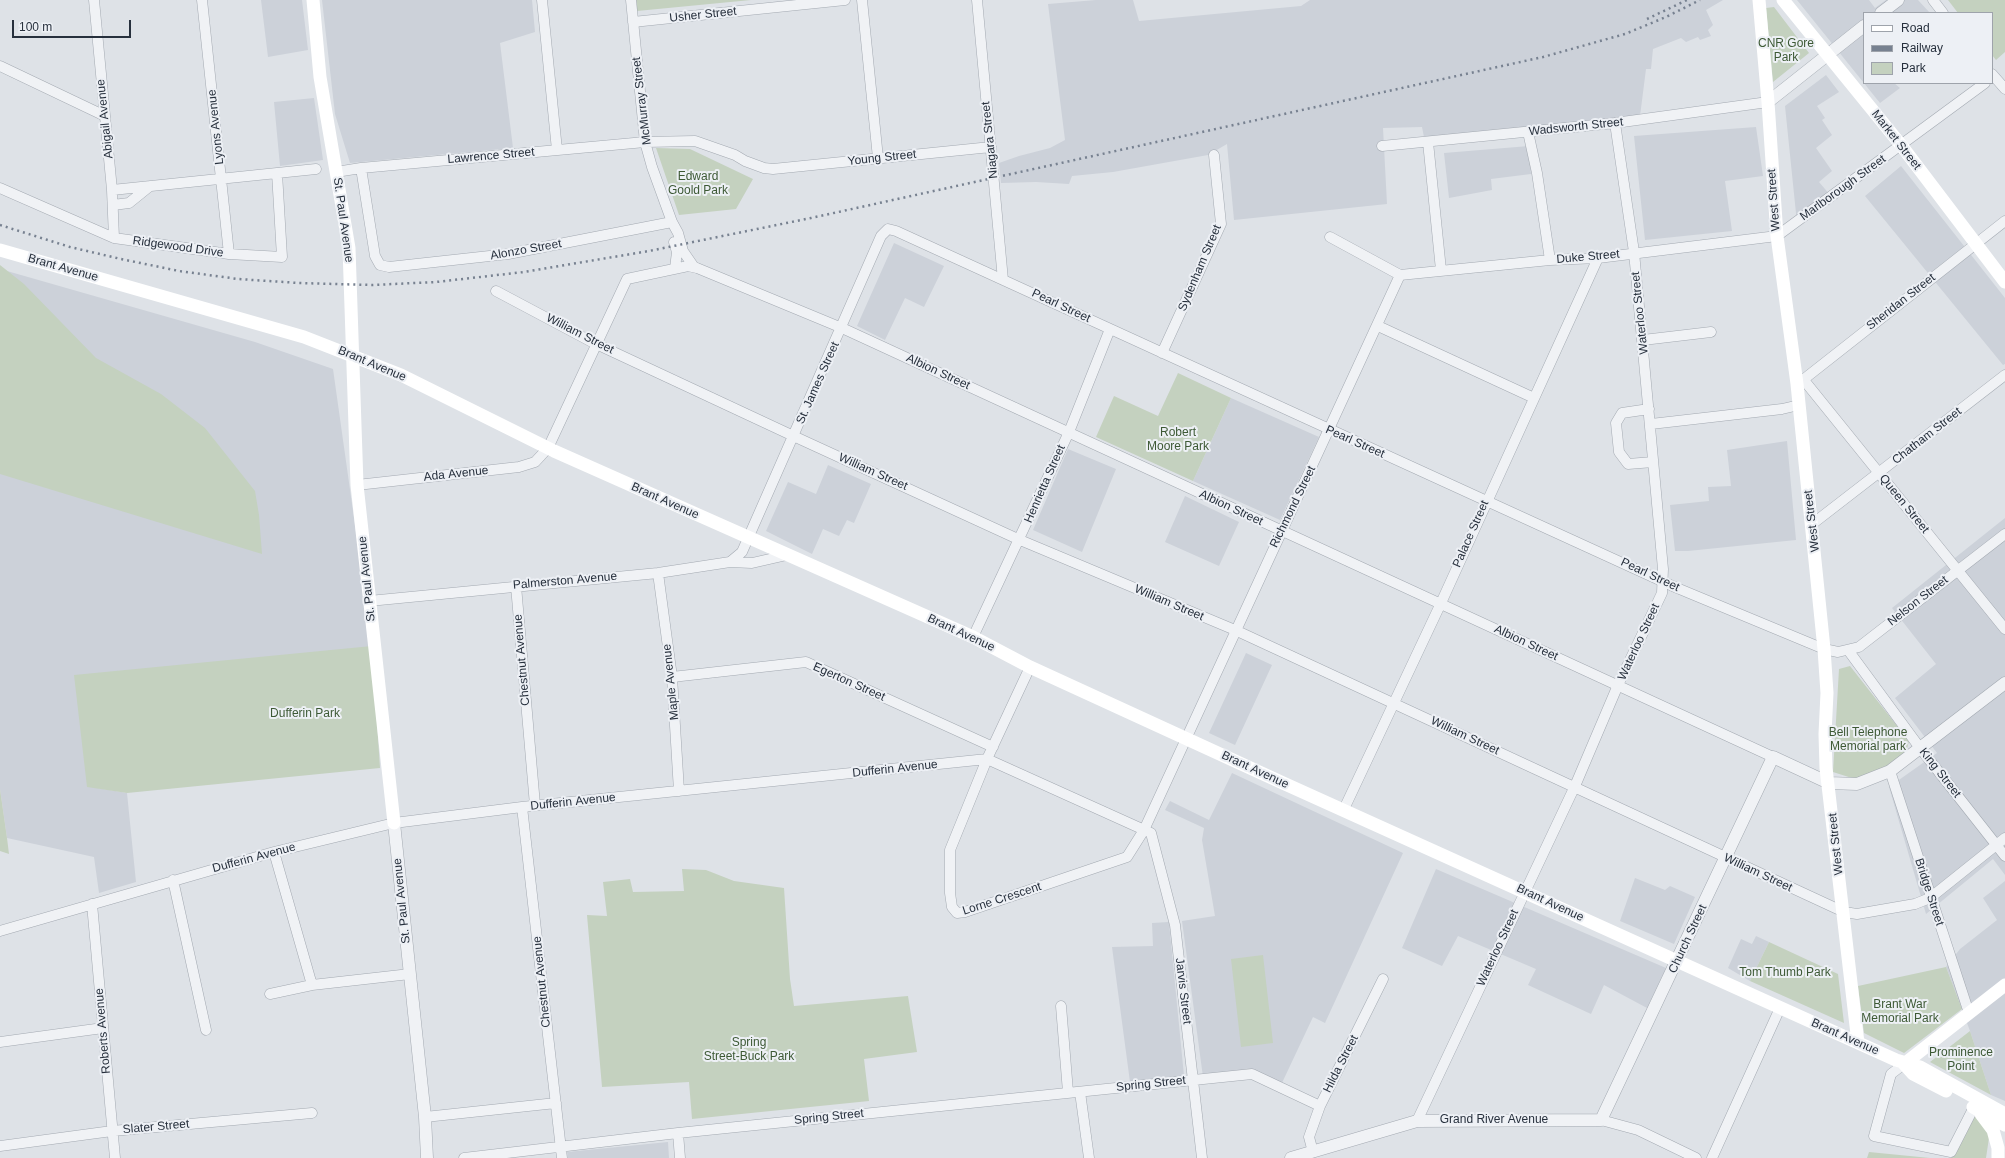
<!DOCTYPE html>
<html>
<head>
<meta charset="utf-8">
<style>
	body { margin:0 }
	#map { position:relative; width:2005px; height:1158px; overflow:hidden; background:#dee2e7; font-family:Helvetica,sans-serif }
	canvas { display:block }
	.legend { position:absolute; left:1863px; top:12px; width:130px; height:72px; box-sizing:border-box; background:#edf0f5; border:1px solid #9ea3ab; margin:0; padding:5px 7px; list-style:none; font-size:12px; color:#27303d }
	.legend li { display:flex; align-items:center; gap:8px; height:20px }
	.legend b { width:20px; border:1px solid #9ea3ab }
	.scale { position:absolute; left:12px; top:20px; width:119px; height:18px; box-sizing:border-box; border:2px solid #27303d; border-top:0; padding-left:5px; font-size:12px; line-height:14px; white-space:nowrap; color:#27303d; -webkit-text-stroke:3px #edf0f5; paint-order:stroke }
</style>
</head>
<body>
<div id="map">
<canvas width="2005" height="1158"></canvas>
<ul class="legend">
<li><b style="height:5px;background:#fff"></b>Road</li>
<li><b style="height:5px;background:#778190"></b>Railway</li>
<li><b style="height:11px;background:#c4d1bf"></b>Park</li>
</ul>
<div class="scale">100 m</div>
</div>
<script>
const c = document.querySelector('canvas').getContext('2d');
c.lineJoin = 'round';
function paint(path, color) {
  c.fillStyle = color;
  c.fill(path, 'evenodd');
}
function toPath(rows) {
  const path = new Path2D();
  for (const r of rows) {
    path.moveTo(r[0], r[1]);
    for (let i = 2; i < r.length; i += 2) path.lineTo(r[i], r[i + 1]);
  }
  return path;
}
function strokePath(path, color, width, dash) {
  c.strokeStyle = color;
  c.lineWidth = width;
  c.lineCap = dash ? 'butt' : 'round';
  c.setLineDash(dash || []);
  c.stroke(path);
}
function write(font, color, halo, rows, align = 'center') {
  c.font = font + ' Helvetica,sans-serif';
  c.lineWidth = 4;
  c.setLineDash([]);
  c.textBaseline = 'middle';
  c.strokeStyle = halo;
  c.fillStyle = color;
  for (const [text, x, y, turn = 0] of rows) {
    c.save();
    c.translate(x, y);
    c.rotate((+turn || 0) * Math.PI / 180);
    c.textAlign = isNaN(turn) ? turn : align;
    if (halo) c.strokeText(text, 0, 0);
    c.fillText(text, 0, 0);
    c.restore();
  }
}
const built = toPath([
	[261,0,302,0,308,50,268,57],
	[322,0,532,0,535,32,500,43,513,148,350,163,335,114],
	[1096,0,1133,0,1139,21,1301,6,1310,0,1723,0,1706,10,1713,25,1708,30,1711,36,1700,40,1698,37,1686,42,1681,38,1653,49,1651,69,1646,69,1640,116,1424,137,1422,127,1383,128,1387,204,1234,220,1227,144,1208,155,1113,172,1072,176,1069,184,1036,182,1001,183,999,163,1019,156,1050,148,1065,140,1048,4],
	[1797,0,1869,0,1875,8,1886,0,1918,0,1930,13,1864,13,1864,83,1894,83,1900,88,1880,103],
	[1826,75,1839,92,1817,106,1825,118,1822,120,1832,135,1816,148,1832,171,1819,182,1831,196,1797,223,1785,106],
	[314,98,323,160,280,166,274,102],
	[1756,127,1763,176,1725,181,1732,231,1645,240,1634,136],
	[1529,146,1531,174,1491,179,1492,190,1449,198,1444,153],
	[1901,166,2005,298,2005,364,2003,365,1865,196],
	[894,243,944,266,924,307,905,298,885,340,857,326],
	[0,269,255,342,333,369,372,646,87,786,127,793,136,882,99,893,94,857,7,838,0,789],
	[1231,398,1319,437,1280,520,1193,481],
	[1787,441,1796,540,1688,551,1675,551,1670,505,1709,501,1708,487,1731,486,1727,450],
	[1068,449,1116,469,1082,552,1033,530],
	[828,465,871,484,854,523,847,520,839,536,823,529,812,554,766,531,788,482,816,494],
	[1185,496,1239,522,1219,566,1165,542],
	[2005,518,2005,875,1993,859,1926,914,1889,787,1937,753,1895,698,1936,664,1892,608],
	[1246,653,1272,665,1235,745,1209,733],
	[1232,773,1403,853,1325,1023,1313,1017,1281,1085,1249,1072,1203,1077,1182,921,1215,916,1202,840,1204,828,1165,810,1170,801,1209,820],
	[1436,869,1666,968,1647,1008,1604,985,1591,1014,1528,985,1536,969,1458,936,1442,966,1402,948],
	[1635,878,1665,890,1670,886,1695,897,1674,944,1620,921],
	[2005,881,2005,1101,1991,1095,1970,1031,1946,967,1960,949,1997,920,1983,898],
	[1169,922,1184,1076,1130,1082,1112,947,1153,946,1152,923],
	[1756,936,1769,942,1750,981,1728,968,1741,939,1752,944],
	[668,1142,669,1158,568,1158,567,1152]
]);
const green = toPath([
	[636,0,751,0,637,11],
	[1948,0,2005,0,2005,52,1996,60,1992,55,1992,13,1958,13],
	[1774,7,1809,53,1773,82,1766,8],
	[656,148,690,149,753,179,736,209,679,215],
	[0,265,24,284,96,358,161,394,205,428,255,491,259,515,262,554,0,474],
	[1178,373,1231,398,1193,481,1096,437,1114,396,1158,416],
	[372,646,380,768,127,793,87,787,74,675],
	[1850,666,1909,741,1905,756,1887,769,1855,779,1833,772,1839,669],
	[0,789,7,838,9,854,0,851],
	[682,869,706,870,734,881,784,888,790,979,794,1006,908,996,917,1052,864,1059,869,1101,692,1119,689,1082,602,1087,587,915,607,916,603,882,630,879,633,892,684,891],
	[1769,942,1838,974,1844,1023,1750,981],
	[1263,955,1273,1043,1241,1047,1231,959],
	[1946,967,1962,1009,1904,1053,1864,1033,1858,986],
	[1970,1031,1991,1095,1930,1062],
	[1974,1115,1986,1122,1990,1131,1986,1158,1951,1158],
	[1869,1152,1930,1158,1867,1158]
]);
const minor = toPath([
	[94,0,112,190,114,238],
	[202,0,229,254],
	[542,0,557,150],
	[631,0,645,142,652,167,672,222,678,233,683,251,694,267],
	[862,0,878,158],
	[977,0,1003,280],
	[1933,0,1943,13],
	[633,22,845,0],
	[0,66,105,116],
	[1992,74,2005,89],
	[1528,132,1537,173,1550,260],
	[1428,142,1441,270],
	[1382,146,1615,123,1768,102],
	[361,168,375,256,380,265,389,267,508,254,672,222],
	[336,172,361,168,645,142,695,141,735,155,745,161,764,168,773,169,991,147],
	[0,188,114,238,229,254,282,257,277,173],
	[112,190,316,169],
	[113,205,129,203,150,186],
	[1330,237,1400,275],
	[674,242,677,252,675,268],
	[1400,275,1550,260,1598,258,1777,236,1985,83],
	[496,291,592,342,802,440,1020,540,1235,630,1844,912,1857,914,1915,904,1930,898,2005,838],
	[1378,326,1534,398],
	[1643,340,1711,332],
	[1162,353,1221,224,1214,155],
	[1803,379,2005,629],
	[1799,383,2005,221],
	[1649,409,1622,413,1616,423,1619,452,1628,464,1653,462],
	[1651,424,1782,409,1799,405],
	[357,485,519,467,535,462,548,448,627,279,688,266,697,268,842,328,1773,757],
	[1811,525,2005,375],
	[730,562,742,552,881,236,888,229,896,231,1677,588,1824,649,1838,652,1859,647,2005,534],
	[658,573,672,677,679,791],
	[516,586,535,805],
	[369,601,658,573,730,562,752,563,787,555],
	[973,637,1069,432,1110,329],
	[1848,650,1920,748,2005,856],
	[1030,667,987,759,950,850,950,893,952,907,957,913,965,912,1127,857,1144,830,1400,275],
	[672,677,806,662,993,747],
	[1890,771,1969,1013],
	[522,807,562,1158],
	[1344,809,1441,603,1598,258],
	[274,852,312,985],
	[173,880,206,1030],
	[92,904,115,1158],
	[0,931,274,852,394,823,522,807,987,759,1151,833,1175,925,1202,1158],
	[270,994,312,985,410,974],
	[1061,1006,1068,1092],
	[0,1042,103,1028],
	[1904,1064,1891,1074,1874,1136,1951,1152,1974,1107],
	[1080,1092,1089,1158],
	[425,1117,556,1103],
	[1601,1120,1638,1130,1696,1158],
	[1417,1121,1575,786,1618,685,1662,593,1663,569,1634,252,1615,123],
	[678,1133,680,1158],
	[0,1146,112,1131,312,1113],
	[1313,1152,1309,1137,1320,1106,1383,979],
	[464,1158,678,1133,1252,1074,1320,1106],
	[1712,1158,1780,1008]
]);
const tertiary = toPath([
	[1881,13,1898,0],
	[1768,102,1864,26],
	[394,823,425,1117,427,1158],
	[1291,1158,1417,1121,1601,1120,1773,757,1829,783,1857,784,1890,771,2005,683]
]);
const secondary = toPath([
	[313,0,320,77,349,248,357,485,394,823],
	[1759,0,1768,102,1777,236,1797,384,1824,649,1827,693,1825,734,1826,768,1858,1043],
	[1783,0,1901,145,2005,282],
	[0,250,304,337,401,375,554,451,973,637,1030,667,1283,783,1896,1060,1920,1067,2005,1114],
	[1904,1064,2005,985],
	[1904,1064,1913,1074,1946,1091],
	[1973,1107,2005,1125],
	[1981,1114,1993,1130,1998,1148,1998,1158]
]);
const rail = toPath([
	[1647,19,1687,0],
	[0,225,70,247,121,259,179,271,238,279,299,283,372,285,436,282,524,272,649,251,811,218,1543,57,1625,34,1666,17,1700,0]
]);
const streetNames = [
	["Usher Street",703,15,-6],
	["McMurray Street",642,101,-97],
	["Abigail Avenue",105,119,-96],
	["Lyons Avenue",216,127,-96],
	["Wadsworth Street",1576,127,-6],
	["Niagara Street",990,140,-96],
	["Market Street",1896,140,52],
	["Lawrence Street",491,156,-5],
	["Young Street",882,158,-6],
	["Marlborough Street",1843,188,-36],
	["West Street",1774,200,-94],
	["St. Paul Avenue",343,220,82],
	["Ridgewood Drive",178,247,8],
	["Alonzo Street",526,250,-10],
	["Duke Street",1588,257,-5],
	["Brant Avenue",63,268,16],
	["Sydenham Street",1200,268,-67],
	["Sheridan Street",1901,302,-38],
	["Pearl Street",1061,306,25],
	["Waterloo Street",1640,313,-96],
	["William Street",580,334,27],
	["Brant Avenue",372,364,23],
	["Albion Street",938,372,25],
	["St. James Street",818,383,-66],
	["Chatham Street",1927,436,-38],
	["Pearl Street",1355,442,24],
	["William Street",873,472,24],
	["Ada Avenue",456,474,-6],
	["Henrietta Street",1045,484,-66],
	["Brant Avenue",665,501,24],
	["Queen Street",1904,504,51],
	["Richmond Street",1293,507,-64],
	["Albion Street",1231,508,25],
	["West Street",1812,521,-97],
	["Palace Street",1471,534,-66],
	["Pearl Street",1650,575,25],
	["St. Paul Avenue",367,579,-96],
	["Palmerston Avenue",565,581,-5],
	["Nelson Street",1918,601,-38],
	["William Street",1169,603,23],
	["Brant Avenue",961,633,25],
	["Waterloo Street",1639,642,-65],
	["Albion Street",1526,643,25],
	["Chestnut Avenue",522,660,-95],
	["Maple Avenue",671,682,-96],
	["Egerton Street",849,682,24],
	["William Street",1465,736,25],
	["Dufferin Avenue",895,769,-6],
	["Brant Avenue",1255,770,25],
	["King Street",1940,773,52],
	["Dufferin Avenue",573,802,-6],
	["West Street",1836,844,-96],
	["Dufferin Avenue",254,858,-15],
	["William Street",1758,873,25],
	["Bridge Street",1929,892,72],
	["Lorne Crescent",1002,899,-18],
	["St. Paul Avenue",402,901,-96],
	["Brant Avenue",1550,903,25],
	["Church Street",1688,939,-65],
	["Waterloo Street",1498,948,-65],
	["Chestnut Avenue",542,982,-96],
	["Jarvis Street",1183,991,83],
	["Roberts Avenue",103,1031,-95],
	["Brant Avenue",1845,1037,24],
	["Hilda Street",1341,1064,-63],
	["Spring Street",1151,1084,-6],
	["Spring Street",829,1117,-6],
	["Grand River Avenue",1494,1120],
	["Slater Street",156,1127,-5]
];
const parkNames = [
	["CNR Gore",1786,44],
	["Park",1786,58],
	["Edward",698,177],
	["Goold Park",698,191],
	["Robert",1178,433],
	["Moore Park",1178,447],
	["Dufferin Park",305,714],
	["Bell Telephone",1868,733],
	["Memorial park",1868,747],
	["Tom Thumb Park",1785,973],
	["Brant War",1900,1005],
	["Memorial Park",1900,1019],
	["Spring",749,1043],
	["Street-Buck Park",749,1057],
	["Prominence",1961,1053],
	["Point",1961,1067]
];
paint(built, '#ccd1d9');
paint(green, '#c4d1bf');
strokePath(minor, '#a3a9b1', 11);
strokePath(tertiary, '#a3a9b1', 13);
strokePath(minor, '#f0f2f5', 10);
strokePath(tertiary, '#f0f2f5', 12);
strokePath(secondary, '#fff', 13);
strokePath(rail, '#778190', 2.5, [2, 4]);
write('12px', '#27303d', '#edf0f5', streetNames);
write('12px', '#3d5935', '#edf0f5', parkNames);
</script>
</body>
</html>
